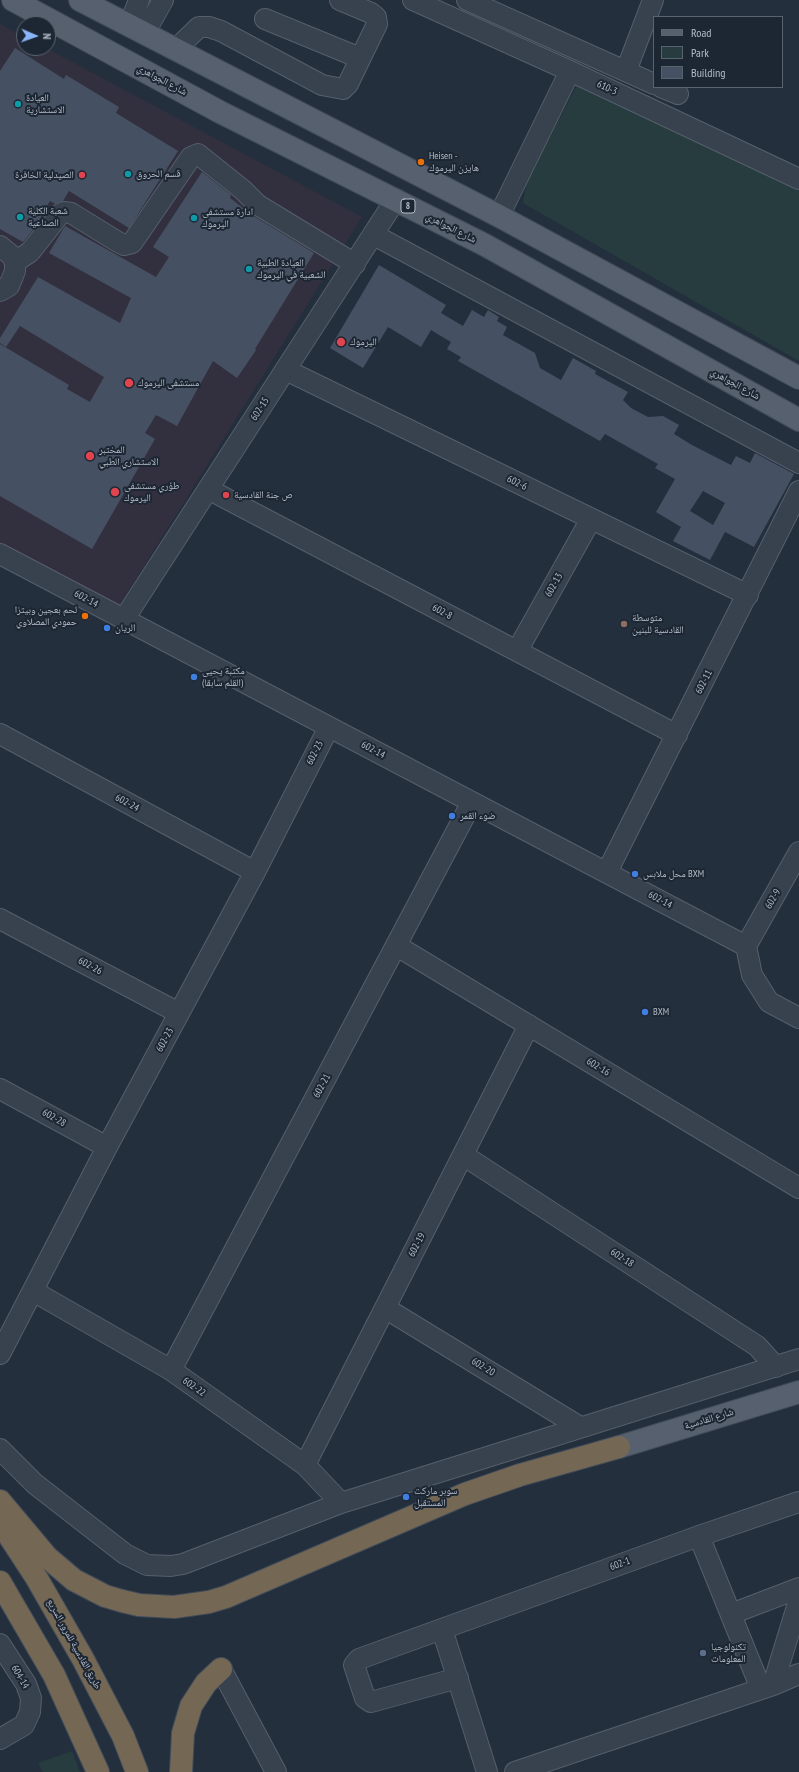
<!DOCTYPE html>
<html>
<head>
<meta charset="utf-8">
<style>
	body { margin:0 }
	#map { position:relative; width:799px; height:1772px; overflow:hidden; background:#242f3e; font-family:"PT Sans Narrow",sans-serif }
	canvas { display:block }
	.legend { position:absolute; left:653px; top:16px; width:130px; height:72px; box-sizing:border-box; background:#1d2633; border:1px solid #59626f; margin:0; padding:5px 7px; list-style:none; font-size:12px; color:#b4bcc9 }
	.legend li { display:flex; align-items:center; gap:8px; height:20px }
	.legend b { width:20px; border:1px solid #59626f }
	.north { position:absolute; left:16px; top:16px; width:40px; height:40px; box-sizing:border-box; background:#1d2633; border:1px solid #59626f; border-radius:50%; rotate:92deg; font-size:11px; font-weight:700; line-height:16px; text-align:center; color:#b4bcc9 }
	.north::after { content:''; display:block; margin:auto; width:14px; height:18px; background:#8ab4f8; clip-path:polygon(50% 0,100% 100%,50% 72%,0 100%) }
</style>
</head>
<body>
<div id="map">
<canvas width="799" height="1772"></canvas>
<ul class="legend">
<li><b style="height:5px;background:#56606e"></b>Road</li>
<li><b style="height:11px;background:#263c3f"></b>Park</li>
<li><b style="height:11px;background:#455162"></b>Building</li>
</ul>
<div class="north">N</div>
</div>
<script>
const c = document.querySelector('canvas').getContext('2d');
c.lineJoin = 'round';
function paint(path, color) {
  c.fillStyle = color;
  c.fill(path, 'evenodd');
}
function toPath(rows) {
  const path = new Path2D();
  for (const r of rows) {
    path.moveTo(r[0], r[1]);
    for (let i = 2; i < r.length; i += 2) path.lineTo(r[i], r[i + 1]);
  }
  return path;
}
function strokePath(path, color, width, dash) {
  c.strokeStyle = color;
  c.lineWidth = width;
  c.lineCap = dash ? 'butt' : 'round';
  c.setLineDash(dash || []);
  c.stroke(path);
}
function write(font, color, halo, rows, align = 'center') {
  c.font = font + ' "PT Sans Narrow","Noto Naskh Arabic",sans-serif';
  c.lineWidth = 4;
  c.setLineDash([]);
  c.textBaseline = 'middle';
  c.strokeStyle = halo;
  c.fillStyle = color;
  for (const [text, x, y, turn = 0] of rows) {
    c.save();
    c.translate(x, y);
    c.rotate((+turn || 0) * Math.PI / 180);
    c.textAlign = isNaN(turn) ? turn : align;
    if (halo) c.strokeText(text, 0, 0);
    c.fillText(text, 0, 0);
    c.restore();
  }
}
const medical = toPath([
	[0,24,24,37,24,48,46,48,362,217,114,614,0,550]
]);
const green = toPath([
	[580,79,799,187,799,361,523,203,526,183],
	[72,1751,80,1772,43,1772,38,1763]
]);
const building = toPath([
	[15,48,64,79,66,75,119,107,116,113,178,151,129,228,69,191,63,201,55,204,50,201,36,226,23,242,0,229,0,71],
	[202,172,231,195,230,198,252,215,314,253,255,349,256,350,237,378,213,361,177,426,156,415,145,433,155,439,92,549,0,496,0,344,69,385,67,389,90,402,104,377,20,326,6,347,0,343,0,338,38,277,120,323,131,298,49,253,65,226,156,277,169,257,153,247],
	[379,265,446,305,441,313,463,326,472,310,484,317,488,310,499,317,497,321,507,327,503,335,535,353,540,368,561,380,573,358,596,371,595,374,628,392,623,400,631,408,648,417,663,416,679,425,674,434,692,445,731,465,736,456,750,463,755,453,794,474,754,547,725,532,710,560,673,541,681,527,656,512,675,479,655,468,658,464,605,434,600,441,458,361,461,357,447,349,451,342,431,330,421,347,388,327,363,368,330,348],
	[703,491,725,503,713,525,690,511]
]);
const minor = toPath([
	[413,0,570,71,799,179],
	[467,0,654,84],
	[265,19,360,58],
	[129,26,139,0],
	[144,34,163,0],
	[175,50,199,27,209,27,221,31,322,85,343,89,348,84,377,24,376,17,371,13,340,0],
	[626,71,653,0],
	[661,87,678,94],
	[499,216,570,71],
	[374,235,799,463],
	[0,246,11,255,15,262,15,271,9,286,0,291],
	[15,262,30,252,60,214,64,212,71,213,118,242,124,245,132,243,191,157,198,154,243,190,258,205,355,264],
	[286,370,748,595],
	[208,489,677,735],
	[0,554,746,946],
	[124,619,396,199],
	[517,651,591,519],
	[0,734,255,872],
	[607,872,799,491],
	[0,919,179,1013],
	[397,946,799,1188],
	[746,946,799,852],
	[746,946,752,975,769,1002,799,1018],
	[0,1089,107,1147],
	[463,1155,757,1346,776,1367],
	[33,1291,171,1370,305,1465,341,1503],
	[385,1308,580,1427],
	[0,1354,107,1147,255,872,329,727],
	[171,1370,472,802],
	[0,1449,35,1484,125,1554,147,1565,171,1566,183,1564,341,1503,799,1359],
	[305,1465,529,1025],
	[699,1536,761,1689],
	[731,1614,799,1588],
	[442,1629,487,1772],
	[0,1644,26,1684,31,1698,30,1712,24,1725,0,1739],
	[221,1669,276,1772],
	[458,1678,371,1702,365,1698,354,1665,359,1659,699,1536,799,1502],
	[773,1685,799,1600],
	[515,1772,773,1685,799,1674]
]);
const major = toPath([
	[13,0,220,112,485,245,799,420],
	[80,0,499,216,799,378],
	[619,1447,799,1392]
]);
const highway = toPath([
	[0,1501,47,1557,74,1580,105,1596,122,1601,139,1605,174,1607,209,1602,226,1597,465,1494,520,1475,619,1447],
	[0,1522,36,1577,83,1659,123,1736,137,1772],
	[0,1582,54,1675,98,1772],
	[181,1772,183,1733,191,1706,206,1683,221,1669]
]);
const markers = [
	[18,104,4,"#0f9aa8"],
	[421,162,4,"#e8710a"],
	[128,174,4,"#0f9aa8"],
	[82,175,4,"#e0444e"],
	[20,217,4,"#0f9aa8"],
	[194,218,4,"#0f9aa8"],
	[249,269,4,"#0f9aa8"],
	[341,342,5,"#e0444e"],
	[129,383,5,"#e0444e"],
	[90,456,5,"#e0444e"],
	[115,492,5,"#e0444e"],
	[226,495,4,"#e0444e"],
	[85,616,4,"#e8710a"],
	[624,624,4,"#8d6e63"],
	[107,628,4,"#3f7fe0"],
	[194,677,4,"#3f7fe0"],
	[452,816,4,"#3f7fe0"],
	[635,874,4,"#3f7fe0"],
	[645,1012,4,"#3f7fe0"],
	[406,1497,4,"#3f7fe0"],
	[703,1653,4,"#5c6f8a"]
];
const shields = [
	[408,206,14]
];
const shieldNames = [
	["8",408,206]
];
const streetNames = [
	["شارع الجواهري",162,80,28],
	["610-3",607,88,25],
	["شارع الجواهري",451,228,27],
	["شارع الجواهري",735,384,29],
	["602-15",260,409,-57],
	["602-6",517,483,26],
	["602-13",554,585,-61],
	["602-14",86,599,28],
	["602-8",442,612,28],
	["602-11",704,682,-63],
	["602-14",373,750,28],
	["602-23",315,753,-63],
	["602-24",127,803,28],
	["602-9",773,899,-60],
	["602-14",660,900,28],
	["602-26",90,966,28],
	["602-23",165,1040,-62],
	["602-16",598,1067,31],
	["602-21",322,1086,-62],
	["602-28",54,1118,29],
	["602-19",417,1245,-63],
	["602-18",622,1258,33],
	["602-20",483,1367,31],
	["602-22",194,1387,35],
	["شارع القادسية",709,1419,-17],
	["602-1",620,1564,-20],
	["طريق القادسية للمرور السريع",74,1644,61],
	["604-14",20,1677,60]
];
const poiNames = [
	["العيادة",26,98],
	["الاستشارية",26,110],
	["Heisen -",429,156],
	["هايزن اليرموك",429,168],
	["قسم الحروق",136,174],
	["الصيدلية الخافرة",74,175,"right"],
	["شعبة الكلية",28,211],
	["الصناعية",28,223],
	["ادارة مستشفى",202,212],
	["اليرموك",202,224],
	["العيادة الطبية",257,263],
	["الشعبية في اليرموك",257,275],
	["اليرموك",350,342],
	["مستشفى اليرموك",138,383],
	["المختبر",99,450],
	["الاستشاري الطبي",99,462],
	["طؤري مستشفى",124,486],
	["اليرموك",124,498],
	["ص جنة القادسية",234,495],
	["لحم بعجين وبيتزا",77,610,"right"],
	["حمودي المصلاوي",77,622,"right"],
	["متوسطة",632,618],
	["القادسية للبنين",632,630],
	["الريان",115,628],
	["مكتبة يحيى",202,671],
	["(القلم سابقا)",202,683],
	["ضوء القمر",460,816],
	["محل ملابس BXM",643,874],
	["BXM",653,1012],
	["سوبر ماركت",414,1491],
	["المستقبل",414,1503],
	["تكنولوجيا",711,1647],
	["المعلومات",711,1659]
];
paint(medical, '#32303f');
paint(green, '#263c3f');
paint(building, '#455162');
strokePath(minor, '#565f6c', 22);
strokePath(major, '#414a57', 24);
strokePath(highway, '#434c59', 24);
strokePath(minor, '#38414e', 20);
strokePath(major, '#56606e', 22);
strokePath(highway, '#746855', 22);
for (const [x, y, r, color] of markers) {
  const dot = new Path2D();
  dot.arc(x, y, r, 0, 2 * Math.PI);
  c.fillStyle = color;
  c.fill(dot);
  strokePath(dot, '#1d2633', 1.5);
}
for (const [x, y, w] of shields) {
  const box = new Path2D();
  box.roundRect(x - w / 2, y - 7, w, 14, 3);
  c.fillStyle = '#1d2633';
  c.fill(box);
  strokePath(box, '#b4bcc9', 1);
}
write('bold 9px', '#b4bcc9', null, shieldNames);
write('10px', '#b4bcc9', '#1d2633', streetNames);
write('10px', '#b4bcc9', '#1d2633', poiNames, 'left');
</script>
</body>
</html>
